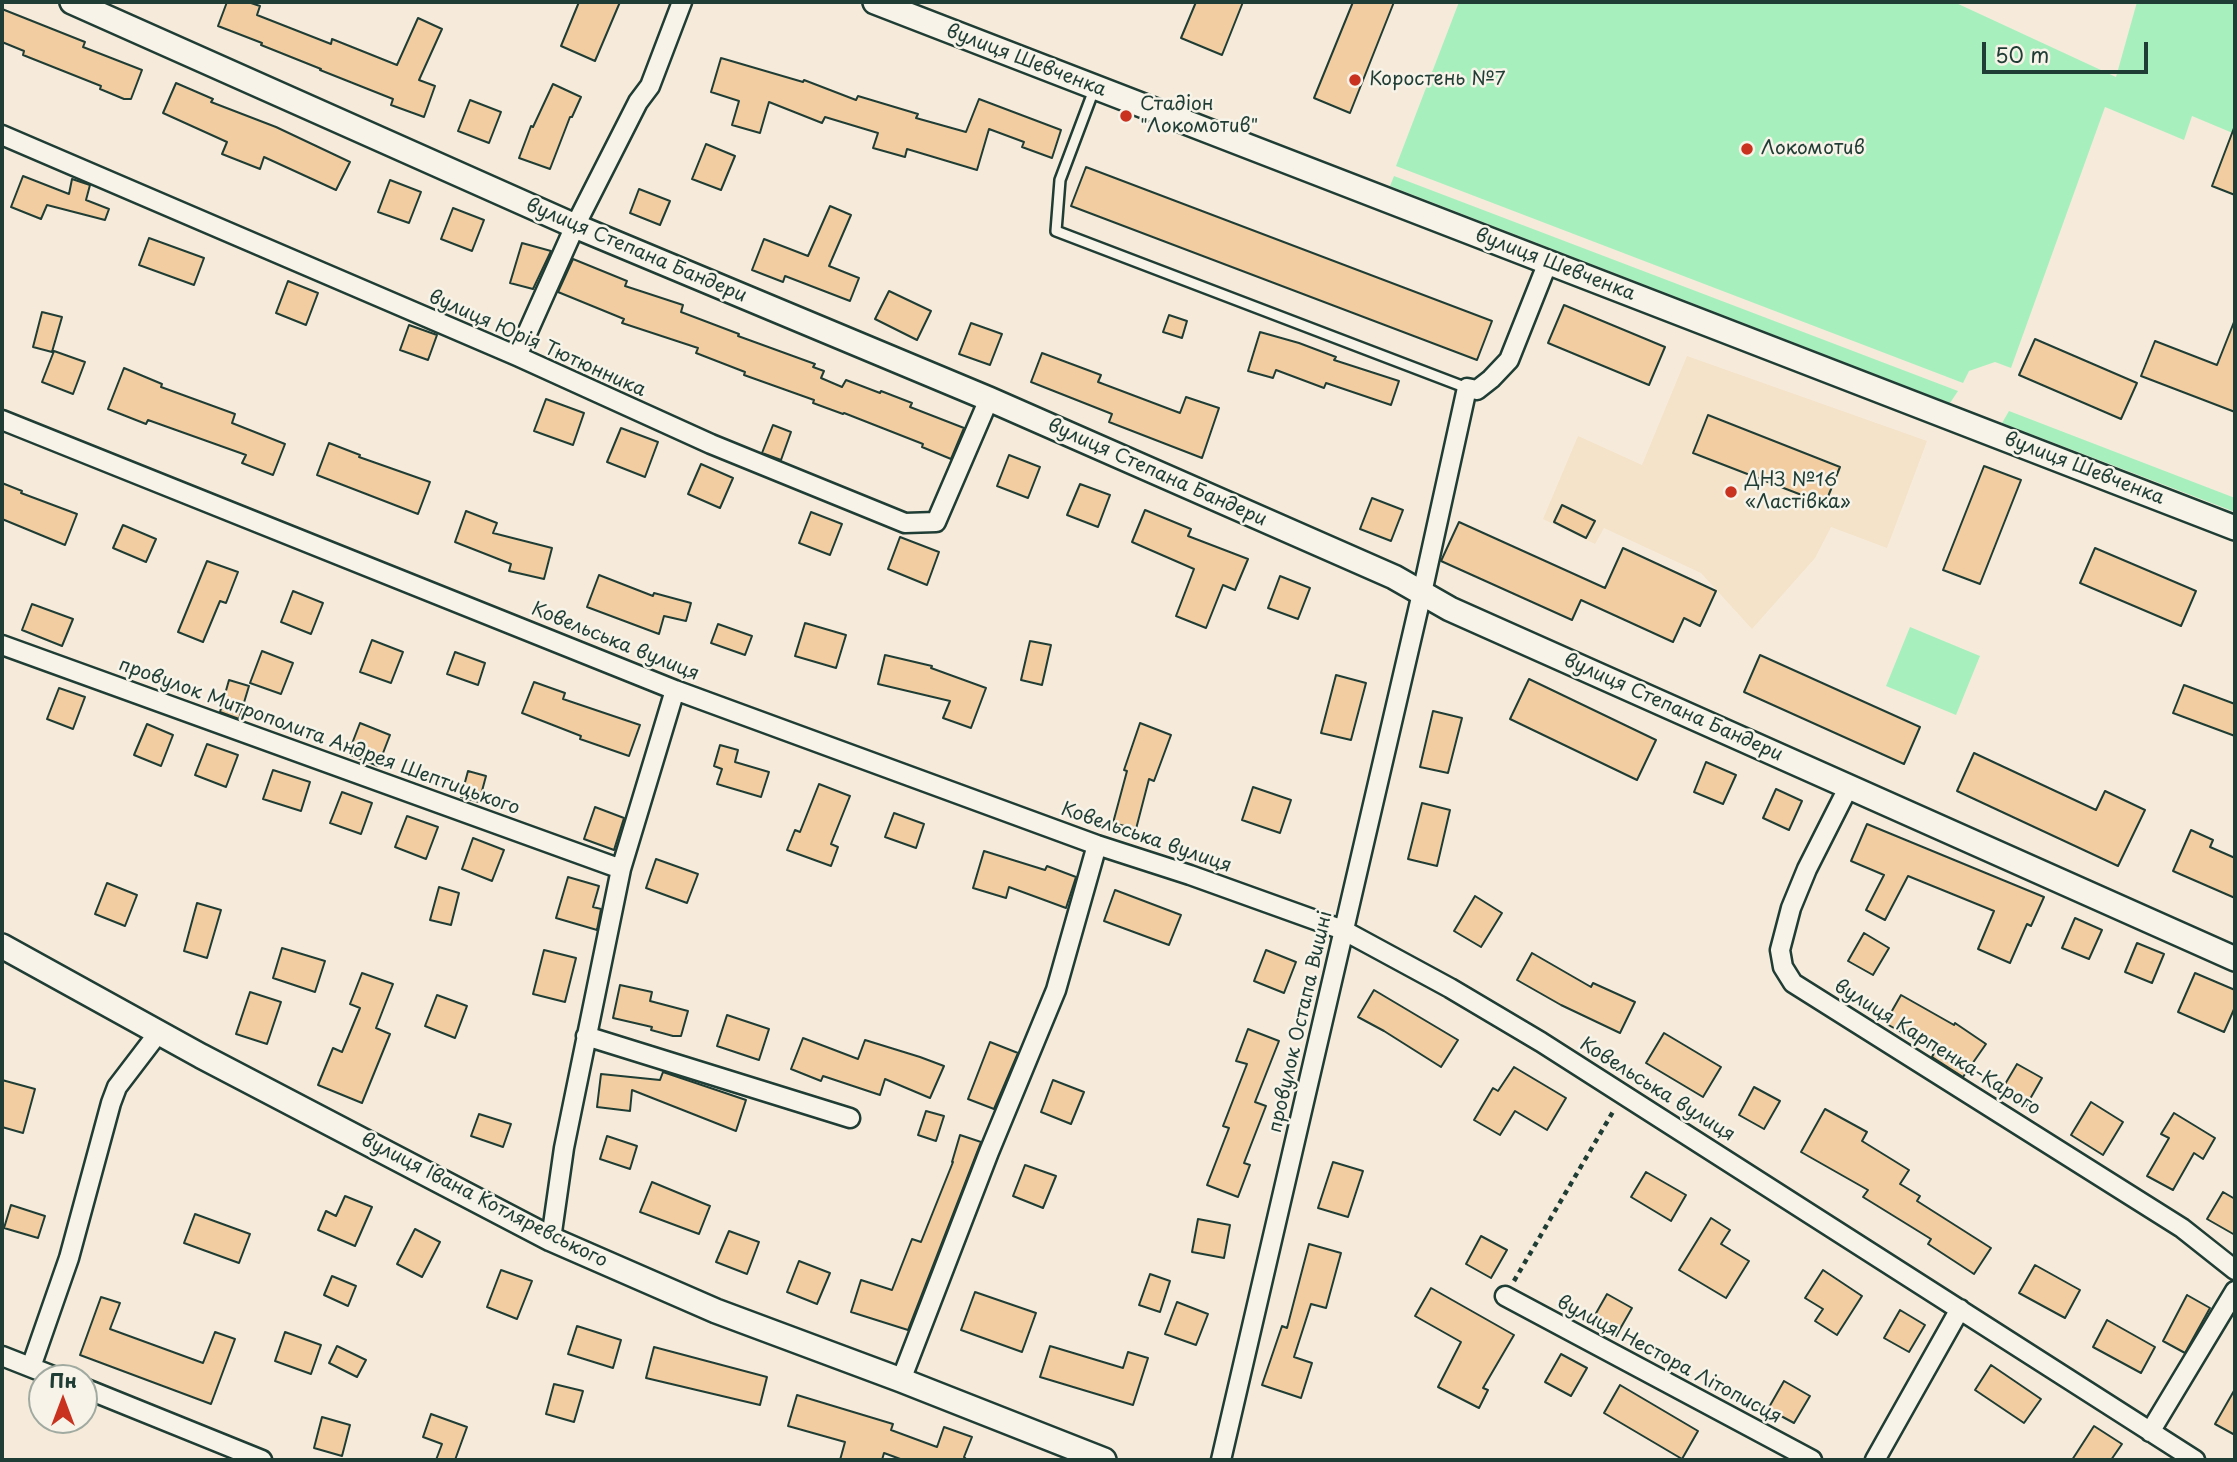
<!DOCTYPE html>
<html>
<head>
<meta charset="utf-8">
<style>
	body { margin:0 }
	#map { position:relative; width:2237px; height:1462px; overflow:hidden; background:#f6ebda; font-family:"Playpen Sans",sans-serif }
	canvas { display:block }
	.frame { position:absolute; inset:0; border:4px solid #1f3d34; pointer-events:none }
	.north { position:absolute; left:28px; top:1364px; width:70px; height:70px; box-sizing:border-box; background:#f7f3e8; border:2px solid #a1aaa0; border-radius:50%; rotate:0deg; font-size:19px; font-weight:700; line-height:28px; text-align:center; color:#1f3d34 }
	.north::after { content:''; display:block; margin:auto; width:24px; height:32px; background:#c8321e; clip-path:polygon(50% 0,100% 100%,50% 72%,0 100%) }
	.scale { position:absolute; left:1982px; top:42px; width:166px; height:32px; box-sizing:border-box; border:4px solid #1f3d34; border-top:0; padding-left:9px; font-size:21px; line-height:24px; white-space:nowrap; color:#1f3d34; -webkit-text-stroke:5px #f7f3e8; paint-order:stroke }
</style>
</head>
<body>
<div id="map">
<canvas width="2237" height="1462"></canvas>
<div class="frame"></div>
<div class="north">Пн</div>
<div class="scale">50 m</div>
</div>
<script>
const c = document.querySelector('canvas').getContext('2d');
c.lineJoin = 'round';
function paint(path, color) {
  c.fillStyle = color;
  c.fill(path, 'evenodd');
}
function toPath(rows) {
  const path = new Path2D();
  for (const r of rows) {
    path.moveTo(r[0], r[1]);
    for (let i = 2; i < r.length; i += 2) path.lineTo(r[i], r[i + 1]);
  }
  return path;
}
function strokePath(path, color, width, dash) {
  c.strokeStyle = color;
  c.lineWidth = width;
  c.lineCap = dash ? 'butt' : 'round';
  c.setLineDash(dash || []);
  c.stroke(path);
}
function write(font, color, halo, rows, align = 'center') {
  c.font = font + ' "Playpen Sans",sans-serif';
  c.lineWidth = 5;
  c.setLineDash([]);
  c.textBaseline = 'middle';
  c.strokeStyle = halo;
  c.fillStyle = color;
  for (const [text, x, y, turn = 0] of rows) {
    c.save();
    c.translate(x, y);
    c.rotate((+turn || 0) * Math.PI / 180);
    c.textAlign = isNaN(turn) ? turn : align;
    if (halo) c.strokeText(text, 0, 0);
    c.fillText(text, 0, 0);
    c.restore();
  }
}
const built = toPath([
	[1687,356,1927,441,1887,548,1831,527,1815,558,1752,629,1701,573,1604,528,1595,544,1543,519,1578,436,1642,465]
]);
const green = toPath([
	[1459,2,1954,2,2116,77,2137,2,2235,2,2235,134,2192,116,2184,140,2105,107,2011,368,1995,362,1969,371,1963,383,1396,166],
	[1394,176,1958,391,1950,403,1390,186],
	[2009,411,2235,498,2235,512,2002,423],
	[1910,627,1980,656,1956,715,1886,686]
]);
const building = toPath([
	[227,2,248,2,260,6,257,15,331,44,332,39,397,65,418,18,442,29,419,80,435,86,424,117,391,105,393,99,320,70,321,69,261,45,262,43,218,26,227,2],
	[579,2,620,2,595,61,561,46,579,2],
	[1196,2,1243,2,1222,55,1181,38,1196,2],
	[1353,2,1394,2,1350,113,1314,98,1353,2],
	[2,9,85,42,83,47,142,70,131,99,124,99,100,89,101,86,23,55,24,51,2,42,2,9],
	[721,58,803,82,804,80,856,100,858,96,918,114,916,118,966,132,979,99,1061,130,1052,158,1022,147,1024,142,989,129,977,170,907,149,905,157,873,148,878,133,825,117,822,123,769,102,760,133,732,125,739,101,711,92,721,58],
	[176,83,213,99,211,102,276,127,350,162,336,190,264,157,260,169,222,154,227,142,163,113,176,83],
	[553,84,581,97,572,117,570,117,550,169,519,158,531,126,533,127,553,84],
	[470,100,501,112,489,143,458,131,470,100],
	[2234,128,2235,128,2235,195,2212,186,2234,128],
	[706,144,735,156,721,190,692,179,706,144],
	[1086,167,1492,321,1477,360,1071,206,1086,167],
	[23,176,69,194,72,179,90,185,86,200,109,209,105,220,47,205,41,219,11,207,23,176],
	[390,180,421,192,409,223,378,212,390,180],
	[639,189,670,201,660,225,630,213,639,189],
	[830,206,851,215,829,266,859,278,850,301,785,276,783,282,752,270,764,239,808,256,830,206],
	[453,208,484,220,472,251,441,239,453,208],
	[149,238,204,258,194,285,139,265,149,238],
	[522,243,551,251,533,289,510,283,522,243],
	[573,259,627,281,625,286,683,305,681,312,739,334,738,336,815,364,813,367,824,371,821,378,842,387,846,380,880,393,881,391,912,403,910,407,964,428,951,459,922,447,923,444,844,413,843,414,813,403,814,400,744,375,745,372,696,353,698,348,622,323,624,319,558,292,573,259],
	[288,281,318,293,306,325,276,313,288,281],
	[889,291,931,311,917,340,875,319,889,291],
	[1564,305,1665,347,1649,385,1548,343,1564,305],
	[42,312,62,317,52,352,33,347,42,312],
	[1169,315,1187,321,1182,338,1163,332,1169,315],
	[2234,322,2235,412,2141,376,2155,341,2217,365,2234,322],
	[971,323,1002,334,990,365,959,354,971,323],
	[409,325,437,335,428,360,400,350,409,325],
	[1260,332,1299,343,1336,357,1334,360,1399,381,1391,405,1326,383,1324,388,1276,370,1273,378,1248,371,1260,332],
	[2035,339,2137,383,2121,419,2019,375,2035,339],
	[54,351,85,362,73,394,42,382,54,351],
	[1042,353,1101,375,1098,382,1180,413,1186,397,1219,408,1202,458,1109,422,1112,414,1031,382,1042,353],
	[124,368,162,384,161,387,235,414,232,423,285,444,273,475,242,463,246,455,148,420,146,424,108,409,124,368],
	[546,399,584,413,573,445,534,431,546,399],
	[1708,415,1840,467,1825,504,1693,453,1708,415],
	[773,425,791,432,781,460,762,453,773,425],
	[621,428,658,442,645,477,607,462,621,428],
	[329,443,360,455,359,457,430,482,418,514,317,475,329,443],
	[1009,455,1040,467,1028,498,997,486,1009,455],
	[701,464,733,478,720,508,688,494,701,464],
	[1984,466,2021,480,1980,584,1943,570,1984,466],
	[2,483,22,491,21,493,77,514,65,545,2,519,2,483],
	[1080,484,1110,495,1098,527,1067,515,1080,484],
	[1372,498,1403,510,1391,541,1360,529,1372,498],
	[1562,505,1595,521,1586,538,1554,522,1562,505],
	[1145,510,1191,529,1188,536,1248,559,1235,590,1223,585,1206,628,1176,616,1194,569,1132,542,1145,510],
	[466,511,497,523,493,533,552,548,544,579,509,571,511,564,455,542,466,511],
	[811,512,842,524,830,555,799,543,811,512],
	[1459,522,1605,588,1623,548,1716,591,1700,626,1684,618,1673,642,1581,600,1572,620,1441,561,1459,522],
	[123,525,156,539,146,562,113,548,123,525],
	[900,537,939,552,927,585,888,569,900,537],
	[2095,548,2196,591,2181,626,2080,583,2095,548],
	[207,561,238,572,226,603,220,601,203,642,178,632,207,561],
	[599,575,653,596,654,593,691,603,686,621,664,616,659,634,587,607,599,575],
	[1280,576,1310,588,1298,619,1268,608,1280,576],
	[293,591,323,603,311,634,281,622,293,591],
	[32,604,73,619,62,646,22,630,32,604],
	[805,623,846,635,836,668,795,656,805,623],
	[718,624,752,636,745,655,711,643,718,624],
	[372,640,403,652,391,683,360,672,372,640],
	[1030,641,1051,645,1042,685,1021,680,1030,641],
	[262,651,293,663,281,694,250,683,262,651],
	[455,652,485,663,478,685,447,674,455,652],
	[885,655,932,666,931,668,986,688,971,728,943,718,950,701,878,684,885,655],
	[1760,655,1920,727,1904,764,1744,692,1760,655],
	[1336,675,1366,683,1351,740,1321,733,1336,675],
	[1529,679,1656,740,1637,780,1510,719,1529,679],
	[229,680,249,686,239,719,220,712,229,680],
	[534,682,565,693,563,699,640,725,629,756,580,739,581,736,522,713,534,682],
	[2184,685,2235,704,2235,736,2173,713,2184,685],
	[59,688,85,697,73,729,47,719,59,688],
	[1433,711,1462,718,1448,773,1420,767,1433,711],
	[360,723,390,735,378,766,348,754,360,723],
	[1140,723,1171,735,1154,781,1149,779,1136,829,1113,823,1127,771,1124,770,1140,723],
	[147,724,173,735,161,766,134,755,147,724],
	[207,744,238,755,226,787,195,775,207,744],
	[720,745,738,750,735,762,769,772,761,797,717,784,722,769,714,766,720,745],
	[1974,753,2096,810,2105,791,2145,810,2118,866,1957,791,1974,753],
	[1706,762,1736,775,1723,804,1694,792,1706,762],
	[273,770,310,782,301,811,263,799,273,770],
	[468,771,486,776,479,802,461,797,468,771],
	[819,784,850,796,831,844,838,847,831,866,787,850,795,830,800,832,819,784],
	[1253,787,1291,800,1280,833,1242,820,1253,787],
	[1776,789,1802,801,1789,830,1763,818,1776,789],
	[342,792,372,803,361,834,330,823,342,792],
	[1422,803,1450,810,1437,866,1408,859,1422,803],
	[595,807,624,818,614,850,584,839,595,807],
	[894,813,924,824,916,848,885,837,894,813],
	[407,816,438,827,426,859,395,847,407,816],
	[1867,824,2044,897,2031,926,2027,924,2010,963,1978,949,1994,911,1908,876,1885,920,1866,910,1884,875,1851,861,1867,824],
	[2191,830,2213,840,2210,847,2235,858,2235,898,2173,871,2191,830],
	[473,838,504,850,492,881,462,869,473,838],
	[984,851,1045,870,1047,866,1076,877,1066,908,1009,887,1006,898,973,888,984,851],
	[656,859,698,874,687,903,646,888,656,859],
	[568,877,599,886,593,907,601,909,597,930,556,918,568,877],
	[107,883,137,895,125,926,95,914,107,883],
	[439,887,459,893,451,925,430,920,439,887],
	[1115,890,1181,915,1169,945,1104,921,1115,890],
	[1475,896,1502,913,1481,947,1454,931,1475,896],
	[197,903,221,910,207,958,184,951,197,903],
	[2075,918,2102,930,2089,959,2062,948,2075,918],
	[1864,933,1889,948,1873,975,1848,961,1864,933],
	[2137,943,2164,954,2152,983,2125,972,2137,943],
	[282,948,325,961,315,992,273,978,282,948],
	[544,950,576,958,565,1002,533,994,544,950],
	[1266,950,1296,962,1284,993,1254,981,1266,950],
	[1532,953,1591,987,1593,983,1635,1002,1620,1033,1561,1005,1517,980,1532,953],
	[362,973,393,984,376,1028,390,1034,362,1103,318,1085,333,1048,342,1052,360,1008,350,1004,362,973],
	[2195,973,2235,990,2235,1007,2224,1032,2178,1012,2195,973],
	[620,985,652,992,650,1001,688,1011,681,1036,673,1036,651,1030,652,1027,613,1018,620,985],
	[1374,990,1458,1040,1441,1067,1384,1031,1358,1017,1374,990],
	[250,992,281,1002,267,1044,236,1034,250,992],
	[437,995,467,1006,455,1038,425,1026,437,995],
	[1901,995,1954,1025,1955,1023,1986,1044,1963,1077,1932,1057,1935,1051,1885,1023,1901,995],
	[727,1015,769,1029,759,1060,717,1046,727,1015],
	[1248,1029,1279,1041,1255,1102,1266,1106,1244,1163,1250,1165,1238,1197,1207,1185,1229,1128,1223,1126,1247,1064,1236,1061,1248,1029],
	[1664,1033,1721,1067,1703,1097,1646,1063,1664,1033],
	[803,1038,858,1059,865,1040,920,1057,944,1066,930,1098,885,1079,880,1095,823,1076,821,1081,791,1069,803,1038],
	[990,1042,1018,1053,994,1109,968,1099,990,1042],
	[2017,1064,2042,1078,2026,1106,2001,1091,2017,1064],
	[1514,1067,1566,1098,1547,1130,1515,1111,1500,1135,1474,1120,1493,1088,1498,1091,1514,1067],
	[663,1072,746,1100,736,1131,632,1090,630,1111,597,1107,601,1074,660,1080,663,1072],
	[2,1080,35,1089,23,1133,2,1127,2,1080],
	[1053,1080,1084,1092,1071,1124,1041,1112,1053,1080],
	[1754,1087,1780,1101,1764,1129,1739,1115,1754,1087],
	[2091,1102,2123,1122,2103,1155,2071,1135,2091,1102],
	[1825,1109,1867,1132,1862,1141,1909,1170,1900,1184,1920,1196,1917,1201,1991,1248,1974,1274,1928,1244,1931,1239,1863,1197,1868,1190,1801,1152,1825,1109],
	[926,1111,944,1116,936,1141,918,1135,926,1111],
	[2174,1113,2215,1138,2203,1159,2194,1153,2173,1190,2147,1176,2169,1138,2161,1134,2174,1113],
	[479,1114,511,1124,503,1147,471,1136,479,1114],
	[960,1135,981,1142,908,1330,851,1312,861,1280,892,1290,912,1239,921,1242,953,1162,952,1162,960,1135],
	[607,1136,637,1146,630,1169,600,1159,607,1136],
	[1333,1162,1363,1171,1348,1217,1318,1208,1333,1162],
	[1025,1165,1056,1176,1043,1208,1013,1196,1025,1165],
	[1646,1172,1686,1195,1671,1221,1631,1197,1646,1172],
	[652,1182,710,1206,699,1234,640,1212,652,1182],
	[2223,1192,2235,1199,2235,1235,2207,1219,2223,1192],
	[345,1196,372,1207,355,1246,318,1230,326,1211,336,1216,345,1196],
	[11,1205,45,1216,38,1238,4,1228,11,1205],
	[195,1214,250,1234,239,1263,184,1243,195,1214],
	[1711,1218,1730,1230,1721,1244,1749,1261,1726,1298,1679,1270,1711,1218],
	[1198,1219,1230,1225,1224,1258,1192,1252,1198,1219],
	[415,1229,440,1242,422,1277,397,1264,415,1229],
	[729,1231,759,1242,747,1274,716,1262,729,1231],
	[1481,1236,1507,1250,1491,1278,1466,1264,1481,1236],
	[1309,1244,1341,1253,1326,1308,1311,1304,1294,1357,1312,1363,1301,1398,1262,1385,1282,1326,1287,1328,1309,1244],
	[799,1261,830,1273,817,1304,787,1292,799,1261],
	[2035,1265,2080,1290,2065,1318,2019,1293,2035,1265],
	[501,1270,532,1281,517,1319,487,1307,501,1270],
	[1823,1270,1862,1296,1837,1335,1815,1321,1823,1309,1805,1298,1823,1270],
	[1150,1274,1170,1281,1160,1312,1139,1305,1150,1274],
	[332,1276,356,1286,348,1306,324,1295,332,1276],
	[1431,1288,1514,1335,1483,1388,1488,1390,1479,1408,1438,1387,1461,1342,1415,1316,1431,1288],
	[975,1292,1036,1313,1022,1352,961,1330,975,1292],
	[1607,1294,1632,1308,1616,1336,1591,1322,1607,1294],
	[2187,1295,2210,1308,2185,1353,2163,1341,2187,1295],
	[101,1297,120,1303,110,1329,203,1363,215,1332,235,1339,211,1404,80,1355,101,1297],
	[1177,1302,1208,1314,1196,1345,1165,1334,1177,1302],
	[1900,1310,1925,1325,1909,1352,1884,1338,1900,1310],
	[2107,1320,2155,1347,2141,1373,2093,1347,2107,1320],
	[577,1326,621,1340,613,1368,568,1354,577,1326],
	[285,1332,321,1345,311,1374,275,1361,285,1332],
	[337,1346,366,1360,357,1377,329,1363,337,1346],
	[1050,1346,1123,1368,1128,1352,1148,1358,1133,1405,1040,1377,1050,1346],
	[654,1347,767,1377,760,1405,646,1378,654,1347],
	[1561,1354,1587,1368,1571,1396,1545,1382,1561,1354],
	[1991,1365,2041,1399,2024,1423,1975,1390,1991,1365],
	[1784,1381,1810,1396,1794,1423,1768,1409,1784,1381],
	[554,1384,583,1391,574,1422,546,1414,554,1384],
	[1620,1385,1698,1431,1682,1459,1604,1413,1620,1385],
	[2235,1389,2235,1435,2215,1424,2235,1389],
	[797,1395,893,1424,891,1430,937,1447,944,1427,972,1437,964,1457,967,1460,903,1460,884,1453,882,1460,840,1460,845,1442,788,1426,797,1395],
	[431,1414,467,1427,455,1460,436,1460,442,1444,423,1437,431,1414],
	[322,1417,350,1425,342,1456,314,1448,322,1417],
	[2094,1426,2122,1444,2111,1460,2072,1460,2094,1426]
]);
const path = toPath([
	[1514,1281,1614,1110]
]);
const service = toPath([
	[1095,87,1060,180,1056,231,1467,388]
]);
const minor = toPath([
	[2,135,517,356,711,444,905,523,936,522,989,399],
	[517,356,575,226,638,102,650,86,682,2],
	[2,420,675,690,1097,845,1190,875,1343,930,1450,988,1541,1042,2195,1460],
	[2,645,621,869],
	[1849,786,1807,869,1791,908,1780,950,1783,967,1793,983,2182,1228,2235,1270],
	[586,1036,850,1118],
	[551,1239,564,1148,621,869,675,690],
	[1505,1296,1812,1460],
	[2,1356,58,1378],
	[31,1367,69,1258,111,1103,117,1087,159,1032],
	[901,1380,989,1152,1056,990,1097,845],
	[84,1388,262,1460],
	[2150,1432,2235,1291],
	[1221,1460,1422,593,1467,388,1477,390,1491,379,1509,360,1548,262],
	[1875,1460,1960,1309]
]);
const tertiary = toPath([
	[72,2,575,226,989,399,1394,577,1450,609,2235,959],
	[875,2,2235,528],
	[2,946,201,1056,551,1239,716,1311,901,1380,1104,1460]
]);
const markers = [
	[1355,80,7,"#c8321e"],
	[1126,116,7,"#c8321e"],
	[1747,149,7,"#c8321e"],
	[1731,492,7,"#c8321e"]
];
const streetNames = [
	["вулиця Шевченка",1026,61,21],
	["вулиця Степана Бандери",636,251,23],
	["вулиця Шевченка",1555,265,21],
	["вулиця Юрія Тютюнника",537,344,24],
	["вулиця Шевченка",2084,469,21],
	["вулиця Степана Бандери",1157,473,24],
	["Ковельська вулиця",615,642,22],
	["вулиця Степана Бандери",1673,708,24],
	["провулок Митрополита Андрея Шептицького",319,737,20],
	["Ковельська вулиця",1146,838,19],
	["провулок Остапа Вишні",1301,1022,-77],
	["вулиця Карпенка-Карого",1937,1048,32],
	["Ковельська вулиця",1657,1090,32],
	["вулиця Івана Котляревського",484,1201,27],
	["вулиця Нестора Літописця",1669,1360,28]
];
const poiNames = [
	["Коростень №7",1369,80],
	["Стадіон",1140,105],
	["\"Локомотив\"",1140,127],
	["Локомотив",1761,149],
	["ДНЗ №16",1745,481],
	["«Ластівка»",1745,503]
];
paint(built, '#f4e2c9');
paint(green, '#a7f0be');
paint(building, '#f1cda1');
strokePath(building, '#1f3d34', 2);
strokePath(service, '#1f3d34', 14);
strokePath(minor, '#1f3d34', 23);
strokePath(tertiary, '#1f3d34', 28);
strokePath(path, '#1f3d34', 4.5, [5, 5]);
strokePath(service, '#f7f3e8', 9);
strokePath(minor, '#f7f3e8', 18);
strokePath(tertiary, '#f7f3e8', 23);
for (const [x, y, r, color] of markers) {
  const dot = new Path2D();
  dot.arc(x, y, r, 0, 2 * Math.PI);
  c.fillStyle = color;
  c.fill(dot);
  strokePath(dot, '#f7f3e8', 2.5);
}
write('19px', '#1f3d34', '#f7f3e8', streetNames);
write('19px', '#1f3d34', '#f7f3e8', poiNames, 'left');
</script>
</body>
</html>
